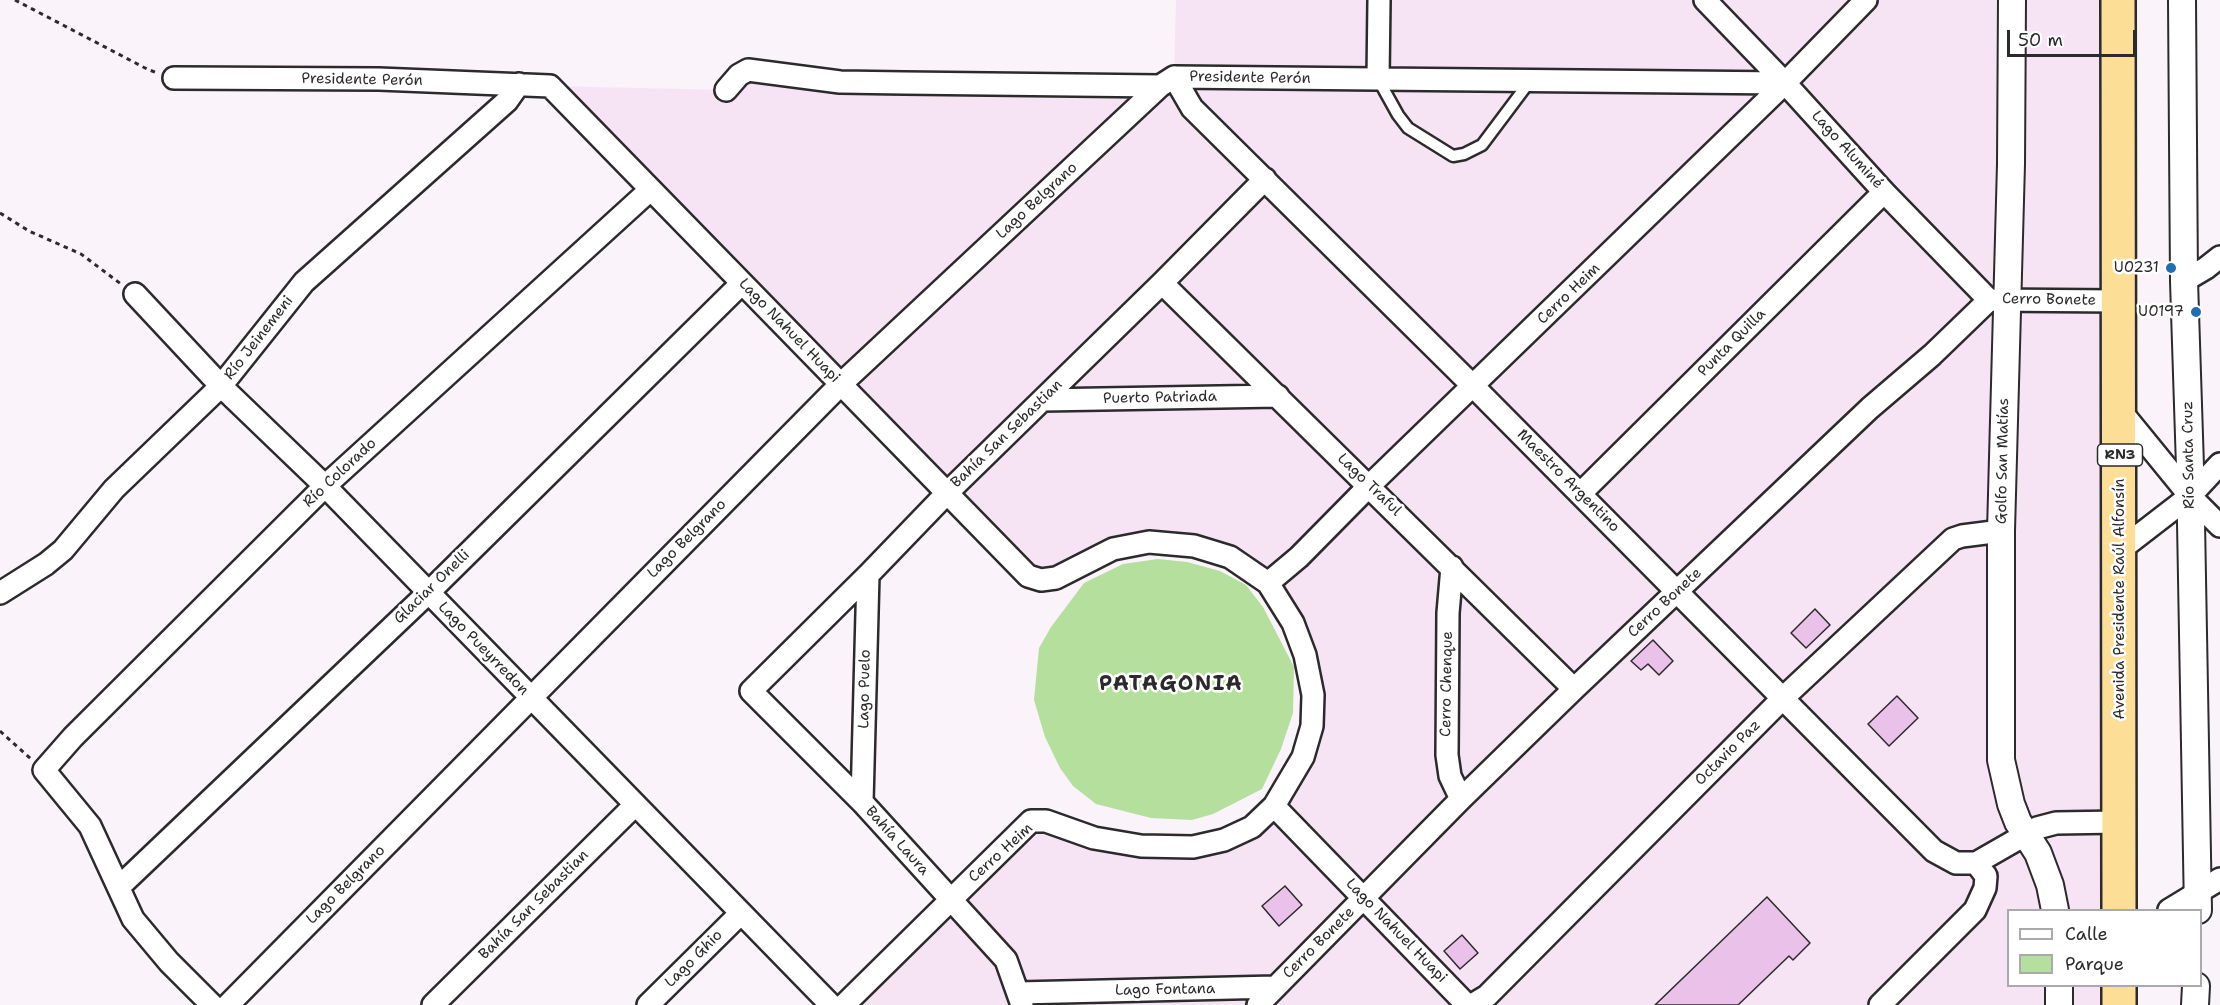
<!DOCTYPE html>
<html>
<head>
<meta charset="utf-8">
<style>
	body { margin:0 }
	#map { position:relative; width:2220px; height:1005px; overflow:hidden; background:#fbf3fa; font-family:"Shantell Sans",sans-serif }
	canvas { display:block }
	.legend { position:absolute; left:2007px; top:909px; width:195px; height:78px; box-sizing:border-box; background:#fff; border:2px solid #aaa; margin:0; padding:8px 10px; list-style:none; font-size:18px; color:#2b2b2b }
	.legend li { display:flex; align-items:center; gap:12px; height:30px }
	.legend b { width:30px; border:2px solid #aaa }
	.scale { position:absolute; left:2007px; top:30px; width:129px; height:27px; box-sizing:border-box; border:3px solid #2b2b2b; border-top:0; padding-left:8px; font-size:18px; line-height:21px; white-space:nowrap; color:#2b2b2b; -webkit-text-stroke:4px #fff; paint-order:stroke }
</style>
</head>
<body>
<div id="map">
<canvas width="2220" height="1005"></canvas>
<ul class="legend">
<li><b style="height:8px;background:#fff"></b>Calle</li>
<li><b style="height:16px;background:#b4df9c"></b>Parque</li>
</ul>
<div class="scale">50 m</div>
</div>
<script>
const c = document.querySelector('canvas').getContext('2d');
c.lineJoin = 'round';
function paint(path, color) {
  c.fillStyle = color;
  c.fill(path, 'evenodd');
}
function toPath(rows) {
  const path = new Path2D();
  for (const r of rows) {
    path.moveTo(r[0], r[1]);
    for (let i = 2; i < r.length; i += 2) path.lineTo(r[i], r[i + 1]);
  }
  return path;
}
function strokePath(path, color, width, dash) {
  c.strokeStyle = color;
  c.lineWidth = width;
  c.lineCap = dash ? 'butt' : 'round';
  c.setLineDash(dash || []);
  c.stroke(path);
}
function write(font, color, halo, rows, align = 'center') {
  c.font = font + ' "Shantell Sans",sans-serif';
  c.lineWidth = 5;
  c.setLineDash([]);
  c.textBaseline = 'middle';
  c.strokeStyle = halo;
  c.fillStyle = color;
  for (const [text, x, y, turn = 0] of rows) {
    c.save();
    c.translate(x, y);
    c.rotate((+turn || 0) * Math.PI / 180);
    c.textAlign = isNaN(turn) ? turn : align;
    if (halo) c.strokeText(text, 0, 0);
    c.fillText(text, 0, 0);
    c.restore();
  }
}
const built = toPath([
	[1176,0,2118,0,2119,910,2008,910,2008,986,2119,986,2119,1005,844,1005,1031,821,1141,846,1252,827,1312,726,1293,623,1230,557,1149,542,1041,580,550,86,726,90,739,75,1174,77]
]);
const green = toPath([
	[1158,559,1187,562,1220,571,1246,585,1263,607,1294,667,1293,713,1281,749,1262,789,1213,814,1192,820,1151,818,1096,804,1073,786,1060,768,1045,737,1034,700,1039,648,1051,627,1084,583,1123,564]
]);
const building = toPath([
	[1815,609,1830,625,1806,648,1791,633,1815,609],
	[1653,640,1673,661,1659,675,1648,664,1641,670,1631,661,1653,640],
	[1897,696,1918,718,1889,746,1868,724,1897,696],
	[1285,886,1302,905,1279,926,1262,906,1285,886],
	[1767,897,1810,943,1793,960,1789,956,1738,1005,1655,1005,1767,897],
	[1462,935,1478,953,1460,969,1444,951,1462,935]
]);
const path = toPath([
	[15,0,147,69,157,73],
	[0,213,29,231,81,254,121,284],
	[0,731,31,759]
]);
const service = toPath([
	[1378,79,1398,115,1408,128,1453,156,1464,154,1482,145,1530,81]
]);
const minor = toPath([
	[1705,0,1785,83,1884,192,1989,300],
	[1174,77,1192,108,1473,386,1934,851,1956,863,1976,863],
	[174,78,379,79,550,86,1028,576,1041,580,1056,578,1113,549,1149,542,1194,546,1230,557,1268,583,1293,623,1305,655,1313,695,1312,726,1303,757,1274,806,1252,827,1224,840,1193,847,1141,846,1094,838,1046,821,1031,821,844,1005],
	[1378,79,1379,0],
	[726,90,739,75,748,70,840,82,904,83,1160,86,1174,77,1785,83],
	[2184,281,2206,268,2220,257],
	[1162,283,1574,689],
	[135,294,221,386,325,486,831,1005],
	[1043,400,1278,396],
	[2119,409,2190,496,2220,526],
	[1580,494,1884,192],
	[2120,550,2190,496,2220,464],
	[1452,567,1448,613,1447,755,1450,776,1461,799],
	[1268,583,1299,557,1369,486,1785,83,1866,0],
	[0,593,46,564,63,550,114,489,221,386,304,282,507,101,519,84],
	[862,802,868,575],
	[1274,806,1467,1005],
	[1976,863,2037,828,2056,823,2120,822],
	[119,887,428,593,742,283],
	[2169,910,2220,879],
	[1018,993,1275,987],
	[212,1005,169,962,133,919,90,826,44,770,73,737,325,486,650,190],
	[228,1005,841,384,1160,86],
	[433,1005,635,805],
	[648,1005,741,913],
	[1022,1005,1006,960,862,802,751,691,868,575,947,493,1162,283,1265,179],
	[1258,1005,1461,799,1574,689,1870,408,1932,355,1989,300,2118,301],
	[1472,1005,1487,996,1783,698,1953,539,1962,536,2001,531],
	[1880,1005,1975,910,1985,888,1986,876,1976,863]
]);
const tertiary = toPath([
	[2012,0,2011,164,2001,531,2001,760,2011,804,2018,822,2038,853,2050,885,2055,910],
	[2182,0,2184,281,2190,467,2198,910],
	[2059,1005,2059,986],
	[2195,1005,2196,986]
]);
const trunk = toPath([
	[2118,0,2119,910],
	[2119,1005,2119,986]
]);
const markers = [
	[2171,268,6,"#1f6fb2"],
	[2196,312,6,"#1f6fb2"]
];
const shields = [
	[2120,455,45]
];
const shieldNames = [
	["RN3",2120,455]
];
const streetNames = [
	["Presidente Perón",1250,78,1],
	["Presidente Perón",362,80,1],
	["Lago Aluminé",1847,150,48],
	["Lago Belgrano",1037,201,-43],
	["Cerro Heim",1569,294,-44],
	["Cerro Bonete",2049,300,1],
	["Lago Nahuel Huapi",789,331,46],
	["Río Jeinemeni",259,338,-52],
	["Punta Quilla",1732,343,-45],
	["Puerto Patriada",1160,398,-1],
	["Bahía San Sebastian",1007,434,-44],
	["Río Santa Cruz",2189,455,-91],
	["Golfo San Matías",2003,461,-89],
	["Río Colorado",340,473,-43],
	["Maestro Argentino",1568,481,45],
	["Lago Traful",1369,485,44],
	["Lago Belgrano",687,539,-45],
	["Glaciar Onelli",432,587,-44],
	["Avenida Presidente Raúl Alfonsín",2120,599,-90],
	["Cerro Bonete",1665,603,-43],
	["Lago Pueyrredon",483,649,46],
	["Cerro Chenque",1447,684,-89],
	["Lago Puelo",865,689,-89],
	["Octavio Paz",1728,753,-45],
	["Bahía Laura",897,841,48],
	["Cerro Heim",1001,853,-42],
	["Lago Belgrano",346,885,-45],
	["Bahía San Sebastian",534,905,-45],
	["Lago Nahuel Huapi",1396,931,46],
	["Cerro Bonete",1319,943,-45],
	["Lago Ghio",694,959,-45],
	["Lago Fontana",1165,990,-1]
];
const poiNames = [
	["U0231",2159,268],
	["U0197",2184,312]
];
const districtNames = [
	["PATAGONIA",1171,685]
];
paint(built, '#f6e4f5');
paint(green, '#b4df9c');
paint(building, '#eac1e8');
strokePath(building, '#2b2b2b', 1.5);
strokePath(service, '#2b2b2b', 15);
strokePath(minor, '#2b2b2b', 26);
strokePath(tertiary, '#2b2b2b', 30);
strokePath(trunk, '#2b2b2b', 38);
strokePath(path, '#2b2b2b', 3, [4.5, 4.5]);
strokePath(service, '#fff', 10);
strokePath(minor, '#fff', 21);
strokePath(tertiary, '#fff', 26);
strokePath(trunk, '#fdde96', 33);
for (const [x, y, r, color] of markers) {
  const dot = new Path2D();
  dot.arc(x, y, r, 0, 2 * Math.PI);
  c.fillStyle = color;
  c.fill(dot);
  strokePath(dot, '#fff', 2);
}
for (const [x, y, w] of shields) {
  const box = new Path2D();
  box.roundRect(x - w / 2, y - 11, w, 22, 4.5);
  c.fillStyle = '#fff';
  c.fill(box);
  strokePath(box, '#2b2b2b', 1.5);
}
write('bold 14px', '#2b2b2b', null, shieldNames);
write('15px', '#2b2b2b', '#fff', streetNames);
write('15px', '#2b2b2b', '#fff', poiNames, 'right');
c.letterSpacing = '1.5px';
write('bold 21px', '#2b2b2b', '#fff', districtNames);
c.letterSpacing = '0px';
</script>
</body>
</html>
